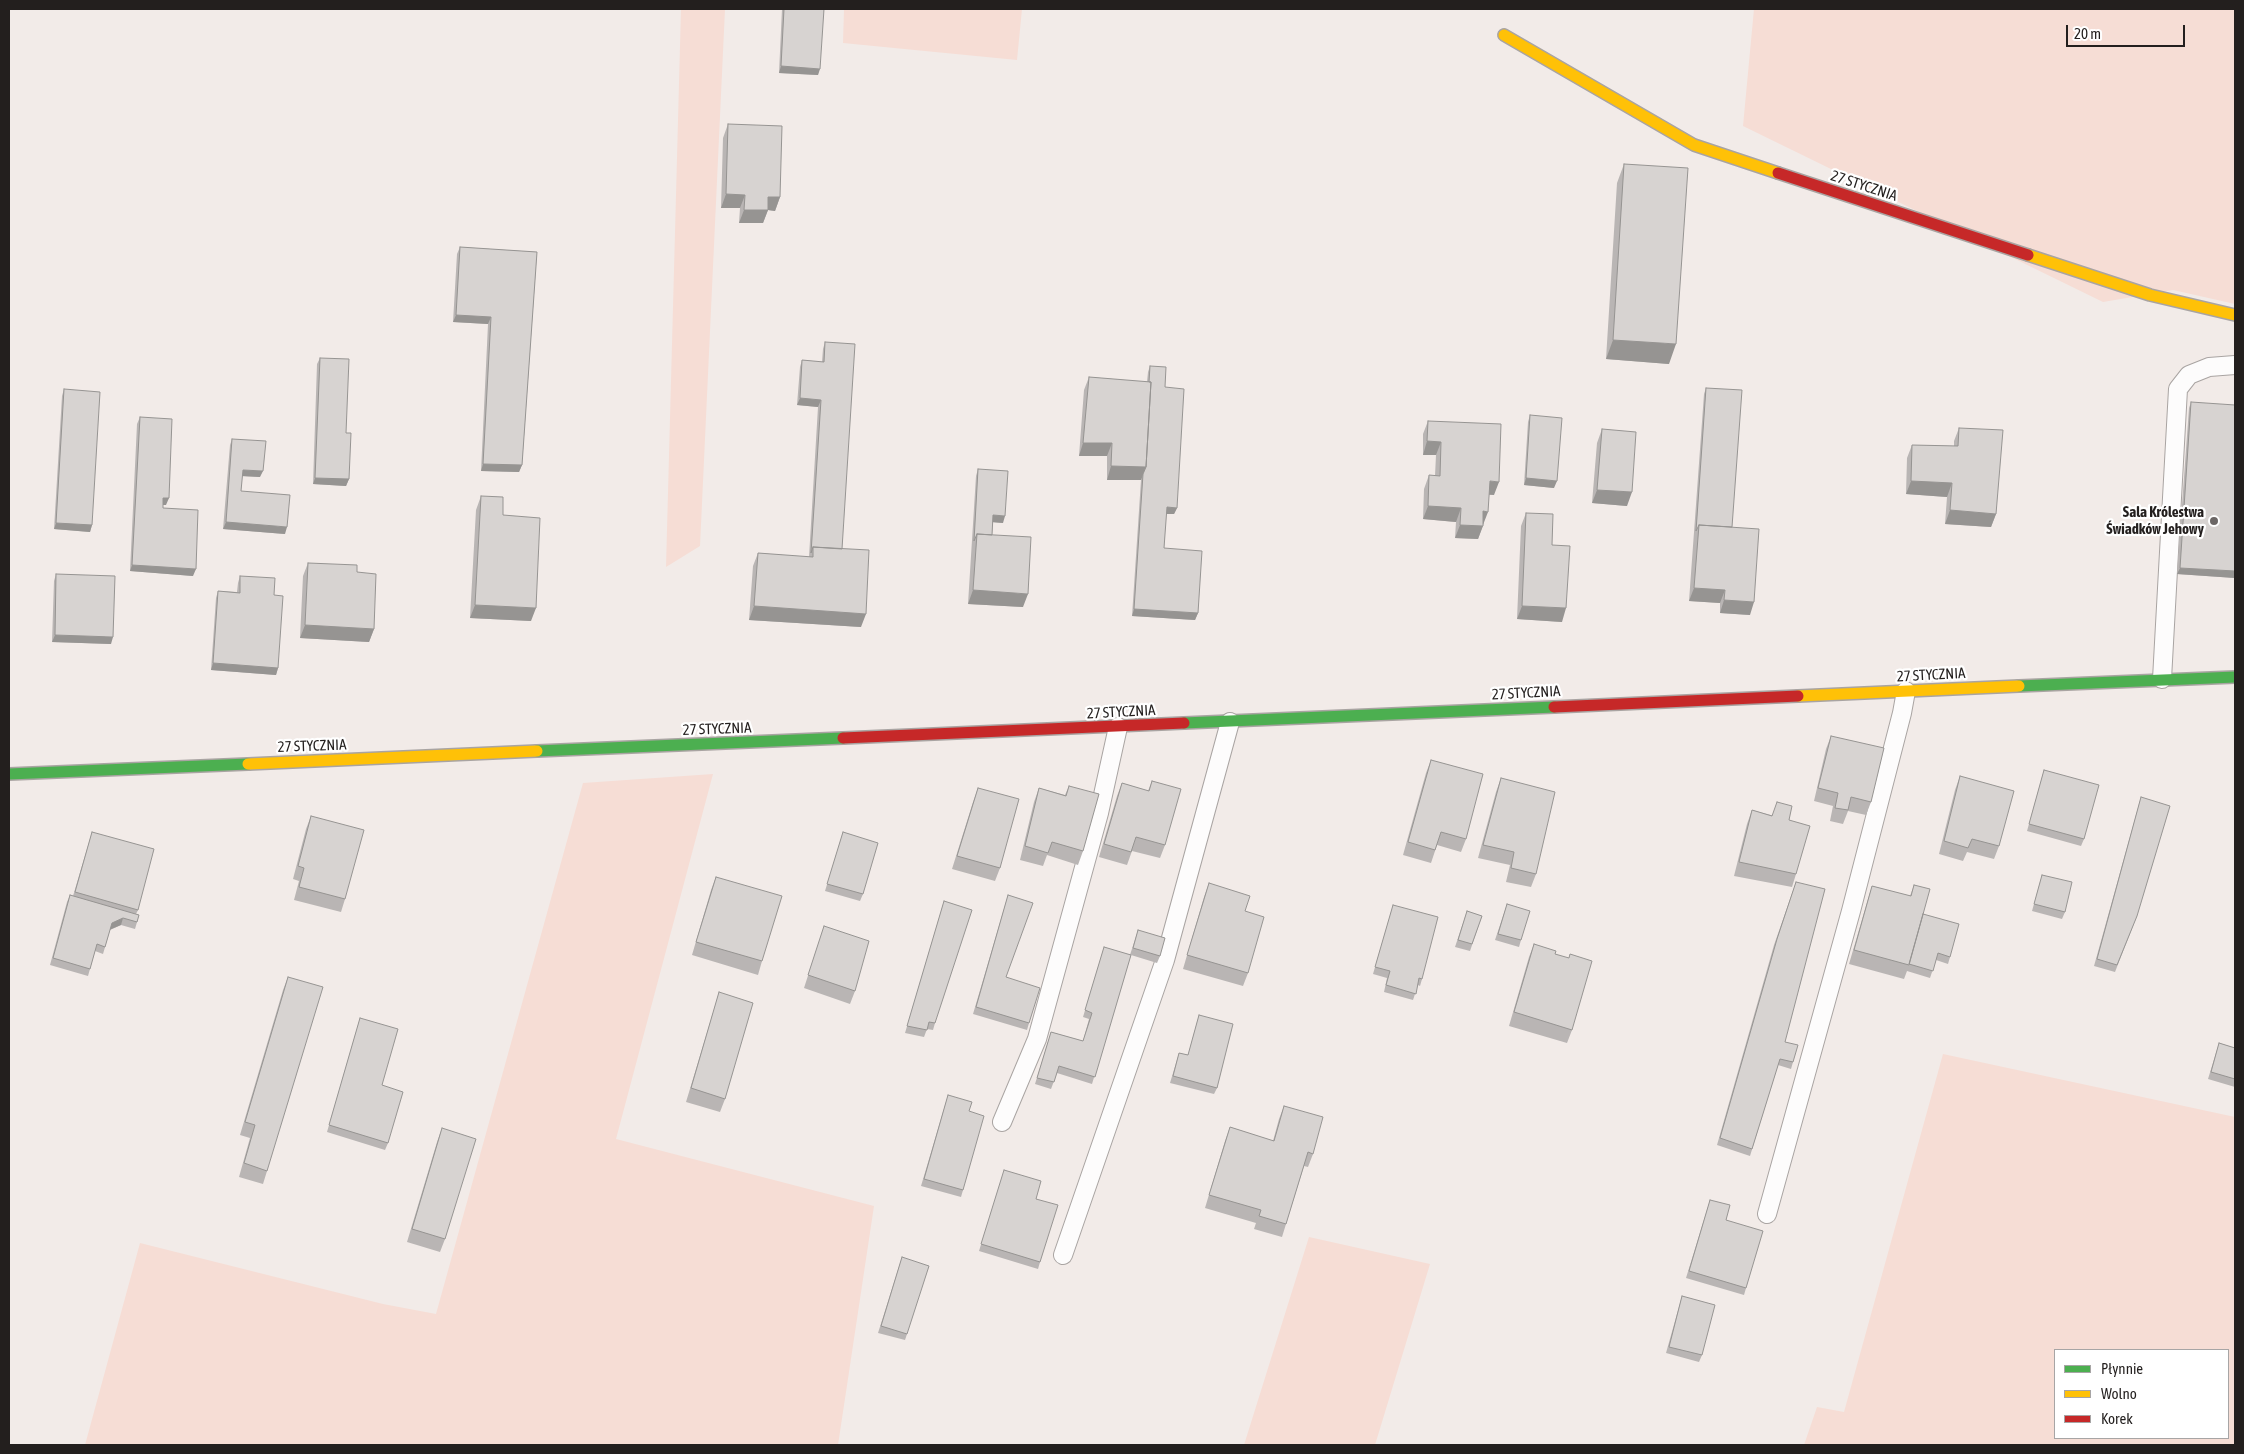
<!DOCTYPE html>
<html>
<head>
<meta charset="utf-8">
<style>
	body { margin:0 }
	#map { position:relative; width:2244px; height:1454px; overflow:hidden; background:#f2ebe8; font-family:"Asap Condensed",sans-serif }
	canvas { display:block }
	.frame { position:absolute; inset:0; border:10px solid #231f1e; pointer-events:none }
	.legend { position:absolute; left:2054px; top:1349px; width:175px; height:90px; box-sizing:border-box; background:#fff; border:1px solid #a7a5a5; margin:0; padding:6px 9px; list-style:none; font-size:15px; color:#231f1e }
	.legend li { display:flex; align-items:center; gap:10px; height:25px }
	.legend b { width:25px; border:1px solid #a7a5a5 }
	.scale { position:absolute; left:2066px; top:25px; width:119px; height:22px; box-sizing:border-box; border:2px solid #231f1e; border-top:0; padding-left:6px; font-size:15px; line-height:18px; white-space:nowrap; color:#231f1e; -webkit-text-stroke:4px #fff; paint-order:stroke }
</style>
</head>
<body>
<div id="map">
<canvas width="2244" height="1454"></canvas>
<div class="frame"></div>
<ul class="legend">
<li><b style="height:6px;background:#4caf50"></b>Płynnie</li>
<li><b style="height:6px;background:#ffc107"></b>Wolno</li>
<li><b style="height:6px;background:#c62828"></b>Korek</li>
</ul>
<div class="scale">20 m</div>
</div>
<script>
const c = document.querySelector('canvas').getContext('2d');
c.lineJoin = 'round';
function paint(path, color) {
  c.fillStyle = color;
  c.fill(path, 'evenodd');
}
function toPath(rows) {
  const path = new Path2D();
  for (const r of rows) {
    path.moveTo(r[0], r[1]);
    for (let i = 2; i < r.length; i += 2) path.lineTo(r[i], r[i + 1]);
  }
  return path;
}
function strokePath(path, color, width, dash) {
  c.strokeStyle = color;
  c.lineWidth = width;
  c.lineCap = dash ? 'butt' : 'round';
  c.setLineDash(dash || []);
  c.stroke(path);
}
function write(font, color, halo, rows, align = 'center') {
  c.font = font + ' "Asap Condensed",sans-serif';
  c.lineWidth = 4.5;
  c.setLineDash([]);
  c.textBaseline = 'middle';
  c.strokeStyle = halo;
  c.fillStyle = color;
  for (const [text, x, y, turn = 0] of rows) {
    c.save();
    c.translate(x, y);
    c.rotate((+turn || 0) * Math.PI / 180);
    c.textAlign = isNaN(turn) ? turn : align;
    if (halo) c.strokeText(text, 0, 0);
    c.fillText(text, 0, 0);
    c.restore();
  }
}
const green = toPath([
	[681,9,725,9,700,546,666,567],
	[844,9,1022,9,1017,60,843,43],
	[1754,9,2235,9,2235,304,2173,290,2103,302,1743,126],
	[713,774,616,1139,874,1206,838,1445,85,1445,140,1243,383,1304,436,1314,583,783],
	[1943,1054,2235,1117,2235,1445,1804,1445,1817,1407,1844,1412],
	[2228,1350,2228,1438,2055,1438,2055,1350],
	[1309,1237,1430,1264,1375,1445,1244,1445]
]);
const lane = toPath([
	[2162,679,2178,389,2189,375,2209,367,2235,365],
	[1002,1122,1037,1039,1099,813,1118,727],
	[1767,1214,1851,911,1902,713,1906,691],
	[1063,1255,1165,960,1230,722]
]);
const fast = toPath([
	[2019,686,2235,677],
	[1184,723,1554,707],
	[537,751,843,738],
	[9,774,248,764]
]);
const slow = toPath([
	[1504,35,1694,145,1778,173],
	[2028,255,2150,295,2235,315],
	[1798,696,2019,686],
	[248,764,537,751]
]);
const jam = toPath([
	[1778,173,2028,255],
	[1554,707,1798,696],
	[843,738,1184,723]
]);
const wall = toPath([
	[782,9,824,9,818,75,779,73],
	[728,124,780,197,775,211,768,210,763,223,739,223,740,208,721,208,723,138],
	[1624,164,1669,364,1606,359,1617,183],
	[460,247,537,252,522,465,519,472,481,471,488,324,453,322,457,254],
	[825,342,842,549,861,627,749,620,753,566,758,553,809,557,818,407,797,405,800,367,802,360,822,362,823,349],
	[320,358,346,433,349,479,346,486,313,484,317,364],
	[1150,366,1165,387,1177,508,1174,514,1166,514,1164,548,1198,613,1195,620,1132,616,1141,480,1107,480,1107,456,1079,456,1084,390,1089,377,1147,382,1148,372],
	[1706,388,1732,527,1750,615,1720,613,1720,603,1689,601,1704,394],
	[64,389,92,525,90,532,54,529,62,396],
	[2191,402,2235,578,2177,574,2189,408],
	[1530,415,1554,488,1524,485,1528,422],
	[140,417,166,505,163,505,163,508,193,576,130,571,137,424],
	[1428,421,1494,495,1489,495,1483,525,1478,539,1455,538,1456,522,1423,519,1424,489,1429,475,1435,476,1436,455,1423,455,1423,434],
	[1959,428,1996,514,1991,527,1945,524,1947,497,1906,494,1907,458,1912,445,1954,446,1954,441],
	[1602,429,1627,506,1592,503,1597,443],
	[232,439,260,477,242,476,241,491,285,534,223,529,230,445],
	[978,469,1003,523,993,522,992,535,1023,607,968,604,976,476],
	[481,496,503,515,531,621,470,618,476,510],
	[1526,513,1552,545,1562,622,1517,619,1521,526],
	[308,563,357,572,374,629,369,642,300,638,303,576],
	[56,574,111,644,52,642,54,581],
	[240,576,274,595,278,668,276,675,211,670,216,598,218,591,237,592,238,583],
	[1831,736,1871,802,1866,815,1848,811,1843,824,1830,821,1833,806,1814,801,1826,749],
	[1431,760,1466,839,1461,852,1437,845,1431,863,1403,855,1426,773],
	[2044,770,2084,839,2081,846,2027,831],
	[1960,776,1999,846,1994,859,1967,852,1963,861,1939,854,1955,790],
	[1501,778,1536,874,1531,887,1506,882,1510,865,1478,858,1496,792],
	[1152,781,1165,845,1160,858,1132,851,1127,865,1099,857,1117,796,1122,783,1148,791],
	[1069,786,1083,851,1078,865,1047,855,1043,866,1020,860,1034,802,1039,788,1065,795],
	[978,788,1000,868,995,881,952,869,973,802],
	[2141,797,2137,916,2115,972,2094,966],
	[1752,810,1789,820,1796,874,1792,887,1734,876,1747,824],
	[311,816,345,899,341,912,294,900,299,881,293,879,306,829],
	[92,832,138,910,136,914,139,915,135,929,121,925,110,930,103,954,95,951,88,976,50,965,67,902,70,895,73,896],
	[843,832,863,894,860,901,825,891],
	[2042,875,2065,912,2062,919,2032,911],
	[716,877,762,961,758,975,692,955,711,890],
	[1796,882,1785,1042,1793,1062,1791,1069,1778,1065,1750,1156,1717,1145,1774,945],
	[1209,883,1245,911,1248,973,1243,986,1183,969,1204,897],
	[1914,885,1923,914,1950,957,1948,964,1936,960,1930,978,1907,971,1904,979,1849,964,1868,899,1872,886,1910,896],
	[1008,895,1006,977,1029,1023,1027,1030,973,1014],
	[944,901,935,1023,933,1030,927,1029,924,1037,905,1033],
	[1507,904,1521,940,1519,947,1495,940],
	[1393,905,1422,979,1420,986,1418,985,1413,1000,1384,992,1387,978,1373,974],
	[1467,911,1482,916,1470,951,1455,947],
	[824,926,855,991,850,1004,804,988],
	[1138,930,1160,956,1157,963,1131,955,1092,1084,1057,1073,1051,1089,1035,1084,1051,1032,1083,1041,1089,1019,1083,1017,1104,947,1130,955],
	[1534,944,1555,954,1572,1030,1567,1043,1509,1026,1529,957],
	[288,977,267,1171,263,1184,239,1177,250,1138,240,1135,283,990],
	[719,992,725,1099,720,1112,686,1102,715,1006],
	[1199,1015,1217,1088,1214,1094,1170,1083,1179,1053,1188,1055],
	[360,1018,382,1085,388,1143,385,1150,327,1132],
	[2219,1043,2235,1048,2235,1087,2208,1079],
	[948,1095,969,1111,963,1190,961,1197,921,1186],
	[1284,1106,1313,1154,1308,1167,1304,1166,1286,1224,1282,1237,1254,1229,1256,1223,1205,1208,1225,1141,1230,1127,1273,1141,1279,1119],
	[442,1128,445,1239,440,1252,407,1242,437,1142],
	[1002,1177,1036,1199,1040,1262,1038,1269,979,1251],
	[1710,1200,1726,1220,1746,1288,1744,1295,1686,1278],
	[902,1257,907,1334,905,1340,878,1333],
	[1682,1296,1702,1355,1699,1362,1666,1353]
]);
const shadedWall = toPath([
	[781,66,820,69,818,75,779,73],
	[726,194,745,195,740,208,721,208],
	[768,197,780,197,775,211,768,210,763,223,739,223,744,210],
	[456,315,491,317,488,324,453,322],
	[1613,340,1676,344,1669,364,1606,359],
	[800,398,821,400,818,407,797,405],
	[1427,441,1441,442,1436,455,1423,455],
	[1083,443,1112,443,1107,456,1079,456],
	[483,464,522,465,519,472,481,471],
	[1111,466,1146,467,1141,480,1107,480],
	[243,470,263,471,260,477,241,476],
	[315,478,349,479,346,486,313,484],
	[1526,478,1557,481,1554,488,1524,485],
	[1490,481,1499,482,1494,495,1485,494],
	[1911,481,1952,483,1947,497,1906,494],
	[1597,490,1632,492,1627,506,1592,503],
	[163,498,169,498,166,505,160,505],
	[1428,506,1461,508,1456,522,1423,519],
	[1167,507,1177,508,1174,514,1164,514],
	[1950,510,1996,514,1991,527,1945,524],
	[1483,511,1488,512,1483,525,1478,524],
	[993,515,1005,516,1003,523,990,522],
	[226,522,287,527,285,534,223,529],
	[56,523,92,525,90,532,54,529],
	[1460,525,1483,526,1478,539,1455,538],
	[132,565,196,569,193,576,130,571],
	[2180,568,2235,571,2235,578,2177,574],
	[1694,588,1725,590,1720,603,1689,601],
	[973,590,1028,594,1023,607,968,604],
	[1724,600,1754,602,1750,615,1720,613],
	[475,605,536,608,531,621,470,618],
	[754,606,866,614,861,627,749,620],
	[1522,606,1566,608,1562,622,1517,619],
	[1134,609,1198,613,1195,620,1132,616],
	[305,625,374,629,369,642,300,638],
	[55,635,113,637,111,644,52,642],
	[213,663,278,668,276,675,211,670],
	[123,918,121,925,109,930,112,923]
]);
const building = toPath([
	[784,9,824,9,820,69,781,66,784,9],
	[728,124,782,126,780,197,768,197,768,210,744,210,745,195,726,194,728,124],
	[1624,164,1688,168,1676,344,1613,340,1624,164],
	[460,247,537,252,522,465,483,464,491,317,456,315,460,247],
	[825,342,855,344,842,549,813,547,811,553,821,400,800,398,802,360,824,362,825,342],
	[320,358,349,359,346,433,351,433,349,479,315,478,320,358],
	[1150,366,1166,367,1165,387,1184,389,1177,508,1167,507,1164,548,1202,551,1198,613,1134,609,1143,474,1146,467,1151,382,1149,382,1150,366],
	[1089,377,1151,382,1146,467,1111,466,1112,443,1083,443,1089,377],
	[1706,388,1742,390,1732,527,1699,525,1696,531,1706,388],
	[64,389,100,392,92,525,56,523,64,389],
	[2191,402,2235,405,2235,571,2180,568,2191,402],
	[1530,415,1562,418,1557,481,1526,478,1530,415],
	[140,417,172,419,169,498,163,498,163,508,198,510,196,569,132,565,140,417],
	[1428,421,1501,424,1499,482,1490,481,1488,512,1483,511,1483,526,1460,525,1461,508,1428,506,1429,475,1440,476,1441,442,1427,441,1428,421],
	[1959,428,2003,430,1996,514,1950,510,1952,483,1911,481,1912,445,1958,446,1959,428],
	[1602,429,1636,432,1632,492,1597,490,1602,429],
	[232,439,266,441,263,471,243,470,241,491,290,495,287,527,226,522,232,439],
	[978,469,1008,471,1005,516,993,515,992,535,977,534,974,541,978,469],
	[481,496,503,497,503,515,540,518,536,608,475,605,481,496],
	[1526,513,1553,514,1552,545,1570,546,1566,608,1522,606,1526,513],
	[1699,525,1759,529,1754,602,1724,600,1725,590,1694,588,1699,525],
	[977,534,1031,537,1028,594,973,590,977,534],
	[813,547,869,550,866,614,754,606,758,553,813,557,813,547],
	[308,563,357,565,357,572,376,574,374,629,305,625,308,563],
	[56,574,115,576,113,637,55,635,56,574],
	[240,576,275,578,274,595,283,596,278,668,213,663,218,591,240,593,240,576],
	[1831,736,1884,748,1871,802,1851,797,1848,810,1835,808,1838,793,1818,788,1831,736],
	[1431,760,1483,774,1466,839,1441,832,1435,850,1408,842,1431,760],
	[2044,770,2099,785,2084,839,2029,824,2044,770],
	[1960,776,2014,791,1999,846,1972,839,1968,848,1944,841,1960,776],
	[1501,778,1555,792,1536,874,1511,868,1514,852,1483,845,1501,778],
	[1152,781,1181,789,1165,845,1136,837,1131,852,1104,844,1122,783,1149,791,1152,781],
	[1069,786,1099,794,1083,851,1052,842,1048,853,1025,846,1039,788,1066,796,1069,786],
	[978,788,1019,799,1000,868,957,856,978,788],
	[2141,797,2170,806,2137,916,2117,965,2097,959,2141,797],
	[1777,802,1792,806,1789,820,1810,826,1796,874,1739,862,1752,810,1772,816,1777,802],
	[311,816,364,830,345,899,299,887,304,868,298,866,311,816],
	[92,832,154,849,138,910,75,892,92,832],
	[843,832,878,843,863,894,827,884,843,832],
	[2042,875,2072,882,2065,912,2034,904,2042,875],
	[716,877,782,896,762,961,696,942,716,877],
	[1796,882,1825,889,1785,1042,1798,1045,1793,1062,1780,1059,1752,1149,1720,1138,1777,939,1796,882],
	[1209,883,1250,896,1245,911,1264,917,1248,973,1187,955,1209,883],
	[1914,885,1930,889,1909,965,1854,950,1872,886,1911,896,1914,885],
	[70,895,139,915,137,922,123,918,112,923,105,947,97,944,90,969,53,958,70,895],
	[1008,895,1033,903,1006,977,1040,988,1029,1023,976,1007,1008,895],
	[944,901,972,910,935,1023,929,1022,927,1030,907,1026,944,901],
	[1507,904,1530,911,1521,940,1498,934,1507,904],
	[1393,905,1438,917,1422,979,1419,978,1416,994,1386,985,1390,971,1375,967,1393,905],
	[1467,911,1482,916,1472,944,1458,940,1467,911],
	[1923,914,1959,924,1950,957,1938,953,1933,971,1909,964,1923,914],
	[824,926,869,941,855,991,808,975,824,926],
	[1138,930,1165,938,1160,956,1133,948,1138,930],
	[1534,944,1556,951,1555,954,1569,958,1570,954,1592,961,1572,1030,1514,1012,1534,944],
	[1104,947,1131,955,1095,1077,1059,1066,1054,1082,1037,1078,1051,1032,1083,1041,1092,1013,1085,1010,1104,947],
	[288,977,323,987,267,1171,244,1163,255,1125,245,1122,288,977],
	[719,992,753,1003,725,1099,691,1088,719,992],
	[1199,1015,1233,1024,1217,1088,1173,1076,1179,1053,1188,1055,1199,1015],
	[360,1018,398,1029,382,1085,403,1092,388,1143,329,1125,360,1018],
	[2219,1043,2235,1048,2235,1079,2211,1072,2219,1043],
	[948,1095,972,1102,969,1111,984,1116,963,1190,924,1179,948,1095],
	[1284,1106,1323,1117,1313,1154,1308,1152,1286,1224,1259,1216,1261,1210,1209,1195,1230,1127,1274,1141,1284,1106],
	[442,1128,476,1139,445,1239,412,1229,442,1128],
	[1004,1170,1041,1181,1036,1199,1058,1205,1040,1262,981,1244,1004,1170],
	[1710,1200,1730,1205,1726,1220,1763,1231,1746,1288,1689,1271,1710,1200],
	[902,1257,929,1266,907,1334,881,1326,902,1257],
	[1682,1296,1715,1305,1702,1355,1669,1347,1682,1296]
]);
const markers = [
	[2214,521,5,"#6b6665"]
];
const streetNames = [
	["27 STYCZNIA",1864,186,18],
	["27 STYCZNIA",1931,675,-3],
	["27 STYCZNIA",1526,693,-3],
	["27 STYCZNIA",1121,712,-3],
	["27 STYCZNIA",717,729,-2],
	["27 STYCZNIA",312,746,-2]
];
const poiNames = [
	["Sala Królestwa",2204,512],
	["Świadków Jehowy",2204,529]
];
paint(green, '#f6ddd5');
strokePath(lane, '#a9a4a2', 20);
strokePath(fast, '#a9a4a2', 14);
strokePath(slow, '#a9a4a2', 14);
strokePath(jam, '#a9a4a2', 14);
strokePath(lane, '#fdfcfc', 18);
strokePath(fast, '#4caf50', 11);
strokePath(slow, '#ffc107', 11);
strokePath(jam, '#c62828', 11);
paint(wall, '#b9b5b4');
paint(shadedWall, '#969492');
paint(building, '#d7d3d1');
strokePath(building, '#969492', 1);
for (const [x, y, r, color] of markers) {
  const dot = new Path2D();
  dot.arc(x, y, r, 0, 2 * Math.PI);
  c.fillStyle = color;
  c.fill(dot);
  strokePath(dot, '#fff', 2);
}
write('15px', '#231f1e', '#fff', streetNames);
write('bold 15px', '#231f1e', '#fff', poiNames, 'right');
</script>
</body>
</html>
